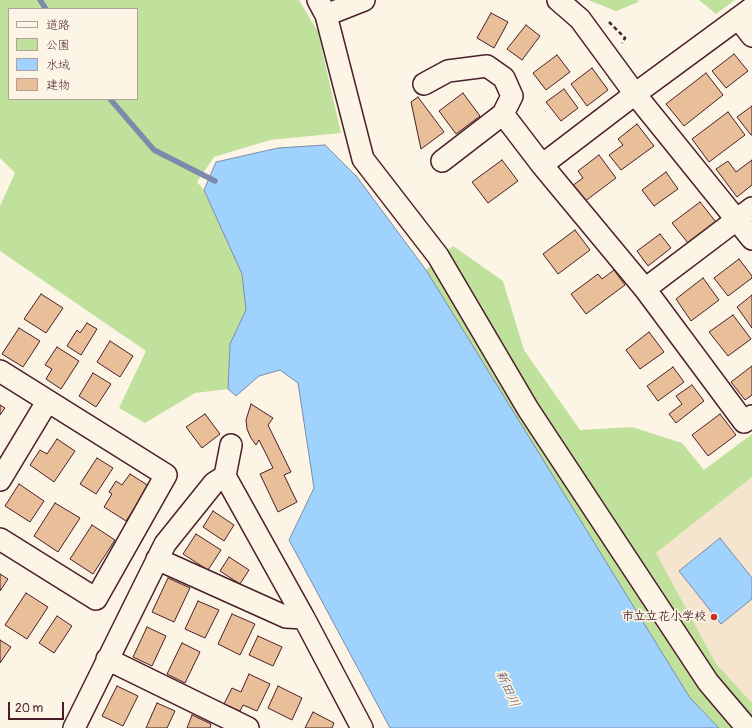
<!DOCTYPE html>
<html>
<head>
<meta charset="utf-8">
<style>
	body { margin:0 }
	#map { position:relative; width:752px; height:728px; overflow:hidden; background:#fcf5e5; font-family:Pangolin,"Klee One",sans-serif }
	canvas { display:block }
	.legend { position:absolute; left:8px; top:8px; width:130px; height:92px; box-sizing:border-box; background:#fcf5e5; border:1px solid #b59f9b; margin:0; padding:5px 7px; list-style:none; font-size:12px; color:#4a1f2b }
	.legend li { display:flex; align-items:center; gap:8px; height:20px }
	.legend b { width:20px; border:1px solid #b59f9b }
	.scale { position:absolute; left:8px; top:702px; width:56px; height:18px; box-sizing:border-box; border:2px solid #4a1f2b; border-top:0; padding-left:5px; font-size:12px; line-height:14px; white-space:nowrap; color:#4a1f2b; -webkit-text-stroke:3px #fcf5e5; paint-order:stroke }
</style>
</head>
<body>
<div id="map">
<canvas width="752" height="728"></canvas>
<ul class="legend">
<li><b style="height:5px;background:#fcf5e5"></b>道路</li>
<li><b style="height:11px;background:#c0e19b"></b>公園</li>
<li><b style="height:11px;background:#9fd2fd"></b>水域</li>
<li><b style="height:11px;background:#e8bf98"></b>建物</li>
</ul>
<div class="scale">20 m</div>
</div>
<script>
const c = document.querySelector('canvas').getContext('2d');
c.lineJoin = 'round';
function paint(path, color) {
  c.fillStyle = color;
  c.fill(path, 'evenodd');
}
function toPath(rows) {
  const path = new Path2D();
  for (const r of rows) {
    path.moveTo(r[0], r[1]);
    for (let i = 2; i < r.length; i += 2) path.lineTo(r[i], r[i + 1]);
  }
  return path;
}
function strokePath(path, color, width, dash) {
  c.strokeStyle = color;
  c.lineWidth = width;
  c.lineCap = dash ? 'butt' : 'round';
  c.setLineDash(dash || []);
  c.stroke(path);
}
function write(font, color, halo, rows, align = 'center') {
  c.font = font + ' Pangolin,"Klee One",sans-serif';
  c.lineWidth = 3.5;
  c.setLineDash([]);
  c.textBaseline = 'middle';
  c.strokeStyle = halo;
  c.fillStyle = color;
  for (const [text, x, y, turn = 0] of rows) {
    c.save();
    c.translate(x, y);
    c.rotate((+turn || 0) * Math.PI / 180);
    c.textAlign = isNaN(turn) ? turn : align;
    if (halo) c.strokeText(text, 0, 0);
    c.fillText(text, 0, 0);
    c.restore();
  }
}
const built = toPath([
	[752,477,752,720,645,561]
]);
const green = toPath([
	[0,0,299,0,318,32,341,133,270,140,214,157,197,182,204,190,242,274,246,310,230,344,228,389,195,393,145,423,119,408,146,351,0,251,0,206,15,173,0,158],
	[9,9,137,9,137,99,9,99],
	[588,0,637,0,639,2,616,11],
	[699,0,735,0,716,14],
	[453,246,503,281,524,350,580,430,632,427,682,443,704,470,752,434,752,477,656,553,716,664,752,703,752,728,719,728,690,698,426,270]
]);
const water = toPath([
	[325,145,357,177,426,270,690,698,719,728,390,728,289,540,314,488,298,383,280,370,259,376,236,396,228,389,230,344,246,310,242,274,204,190,216,162,278,148,325,145],
	[720,538,752,578,752,599,721,624,679,571,720,538]
]);
const stream = toPath([
	[40,0,46,9],
	[110,99,154,150,215,181]
]);
const building = toPath([
	[491,13,508,22,494,48,477,38,491,13],
	[526,25,540,36,522,60,507,49,526,25],
	[734,54,748,71,726,88,712,71,734,54],
	[557,55,570,72,546,90,533,73,557,55],
	[592,68,608,90,587,106,571,84,592,68],
	[706,73,723,95,684,126,666,104,706,73],
	[564,89,578,108,561,121,546,102,564,89],
	[463,93,480,116,456,134,439,111,463,93],
	[418,97,444,132,421,149,411,102,418,97],
	[752,106,752,135,751,135,737,117,752,106],
	[728,112,745,135,709,162,692,139,728,112],
	[637,124,654,146,621,170,609,155,623,145,618,139,637,124],
	[599,155,616,178,584,202,572,186,583,178,578,171,599,155],
	[502,160,518,181,488,203,472,182,502,160],
	[752,160,752,185,737,197,716,169,728,161,736,172,752,160],
	[666,172,678,189,654,206,642,190,666,172],
	[700,202,716,222,688,243,672,223,700,202],
	[575,230,590,250,558,274,543,254,575,230],
	[660,234,671,248,648,266,637,251,660,234],
	[739,259,752,276,752,278,728,296,714,278,739,259],
	[614,270,625,285,586,314,571,294,598,274,602,279,614,270],
	[703,278,719,300,691,321,676,299,703,278],
	[41,294,63,308,46,333,24,319,41,294],
	[752,295,752,328,737,307,752,295],
	[733,315,751,339,728,356,709,332,733,315],
	[87,323,97,329,81,355,67,346,77,330,80,333,87,323],
	[19,328,40,341,23,367,2,354,19,328],
	[649,332,664,352,640,369,626,350,649,332],
	[110,341,133,356,120,377,97,362,110,341],
	[57,347,79,361,61,389,46,379,52,369,45,365,57,347],
	[752,366,752,395,745,400,731,382,752,366],
	[673,367,684,382,658,401,647,386,673,367],
	[93,373,111,384,96,407,79,396,93,373],
	[692,385,704,401,676,423,669,414,682,404,676,396,692,385],
	[251,404,273,418,268,425,291,472,284,475,297,502,278,512,260,474,273,468,259,440,256,445,251,438,247,429,246,420,251,404],
	[0,405,5,408,0,415,0,405],
	[205,414,220,434,202,448,186,427,205,414],
	[720,414,736,435,708,456,692,435,720,414],
	[57,439,75,451,54,482,30,465,40,450,47,454,57,439],
	[97,458,113,468,96,494,80,484,97,458],
	[130,474,149,486,126,521,104,507,112,494,109,492,116,481,122,485,130,474],
	[19,484,44,501,30,522,5,506,19,484],
	[55,503,80,518,58,552,34,536,55,503],
	[213,511,234,525,224,541,203,527,213,511],
	[92,525,115,540,93,574,70,559,92,525],
	[196,534,221,550,208,570,183,554,196,534],
	[229,557,249,570,240,584,220,571,229,557],
	[0,574,8,579,0,591,0,574],
	[168,578,190,588,174,622,152,612,168,578],
	[26,593,48,607,27,639,5,625,26,593],
	[198,601,219,610,205,638,185,629,198,601],
	[232,614,255,624,240,655,218,644,232,614],
	[57,616,72,626,54,653,39,643,57,616],
	[147,627,166,636,152,666,133,657,147,627],
	[258,636,282,647,273,666,249,655,258,636],
	[0,640,11,647,0,663,0,640],
	[182,643,200,652,185,683,167,674,182,643],
	[249,674,270,684,257,711,243,705,240,711,224,704,232,688,241,692,249,674],
	[117,686,138,696,123,726,102,716,117,686],
	[278,686,302,698,292,720,268,708,278,686],
	[157,703,175,711,167,728,146,728,157,703],
	[313,712,334,723,332,728,305,728,313,712],
	[192,715,211,724,210,728,187,728,192,715]
]);
const path = toPath([
	[609,22,625,38,622,43]
]);
const minor = toPath([
	[318,0,326,15,363,159,438,256,528,409,708,682,747,728],
	[558,0,580,19,635,94,752,8],
	[326,15,364,0],
	[738,18,752,36],
	[424,84,448,71,487,66,504,78,512,96,503,114,442,161],
	[503,114,542,165,635,94,752,239],
	[542,165,645,289,744,422,752,416],
	[645,289,752,208],
	[0,371,166,475,96,599,0,539],
	[231,445,225,476,304,618,362,728],
	[0,480,47,402],
	[157,559,286,617,304,618],
	[107,659,248,728],
	[74,728,165,544,214,483,225,476]
]);
const markers = [
	[714,617,4,"#c8321e"]
];
const poiNames = [
	["市立立花小学校",706,617]
];
const waterNames = [
	["新田川",507,689,66]
];
paint(built, '#f6e5ce');
paint(green, '#c0e19b');
paint(water, '#9fd2fd');
strokePath(water, '#7d8aa9', 1);
strokePath(stream, '#7d8aa9', 5.5);
paint(building, '#e8bf98');
strokePath(building, '#4a1f2b', 1);
strokePath(minor, '#4a1f2b', 24);
strokePath(path, '#4a1f2b', 2.5, [4, 3]);
strokePath(minor, '#fcf5e5', 21);
for (const [x, y, r, color] of markers) {
  const dot = new Path2D();
  dot.arc(x, y, r, 0, 2 * Math.PI);
  c.fillStyle = color;
  c.fill(dot);
  strokePath(dot, '#fcf5e5', 1.5);
}
write('bold 12px', '#4a1f2b', '#fcf5e5', poiNames, 'right');
write('italic 13px', '#5f4c60', '#fcf5e5', waterNames);
</script>
</body>
</html>
